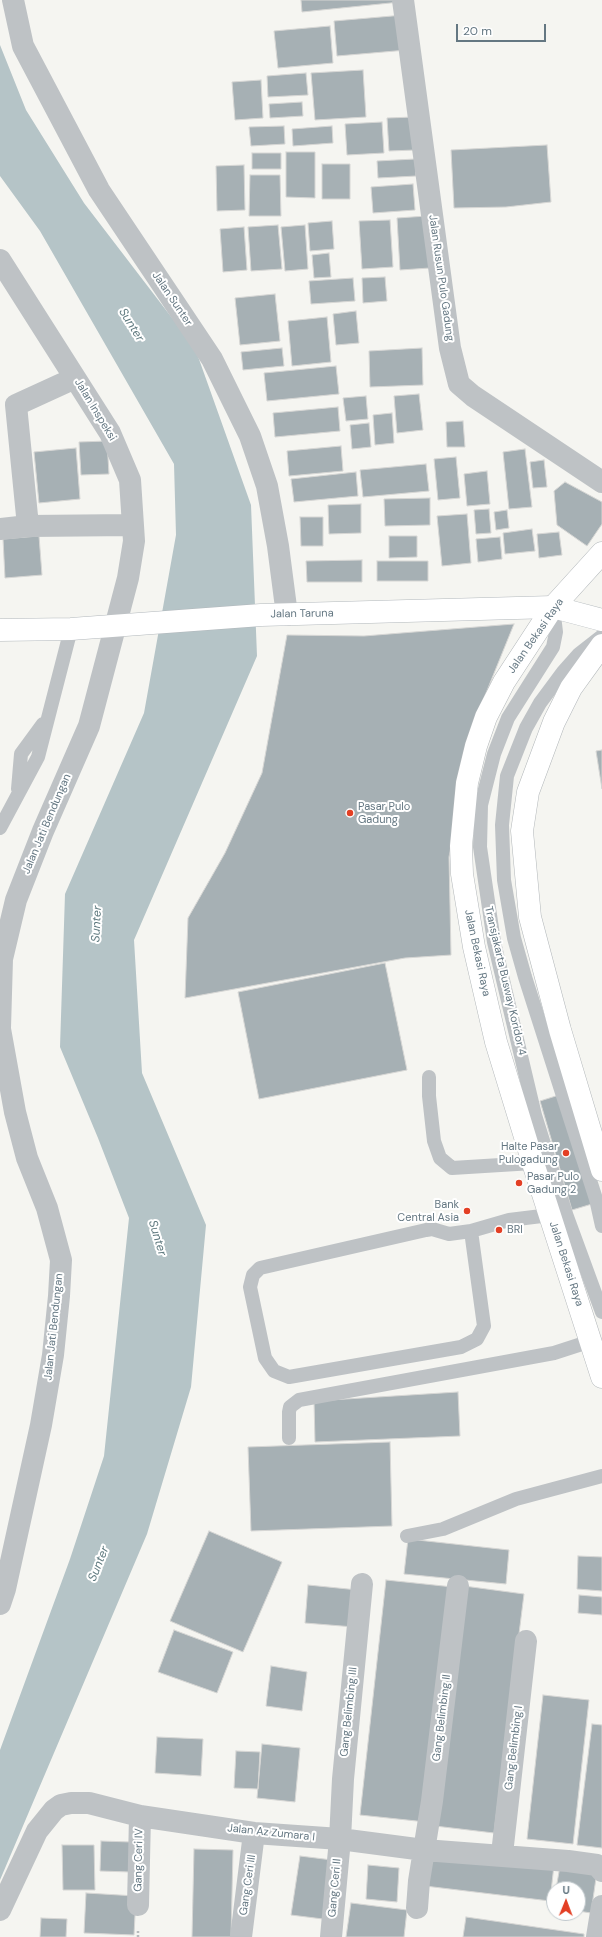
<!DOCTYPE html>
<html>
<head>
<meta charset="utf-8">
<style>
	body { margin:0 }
	#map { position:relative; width:602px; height:1937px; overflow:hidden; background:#f5f5f1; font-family:"DM Sans",sans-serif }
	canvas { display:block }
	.north { position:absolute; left:546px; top:1881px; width:40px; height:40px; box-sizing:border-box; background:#fff; border:1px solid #c1c9cd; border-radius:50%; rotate:1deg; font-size:11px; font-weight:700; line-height:16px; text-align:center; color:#647782 }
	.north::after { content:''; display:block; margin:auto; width:14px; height:18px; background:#e33f24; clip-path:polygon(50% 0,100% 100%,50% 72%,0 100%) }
	.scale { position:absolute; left:456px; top:24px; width:90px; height:18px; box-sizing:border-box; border:2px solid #647782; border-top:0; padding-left:5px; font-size:12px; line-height:14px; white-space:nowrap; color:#647782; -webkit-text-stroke:3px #fff; paint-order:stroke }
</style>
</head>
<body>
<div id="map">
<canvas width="602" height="1937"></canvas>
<div class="north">U</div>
<div class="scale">20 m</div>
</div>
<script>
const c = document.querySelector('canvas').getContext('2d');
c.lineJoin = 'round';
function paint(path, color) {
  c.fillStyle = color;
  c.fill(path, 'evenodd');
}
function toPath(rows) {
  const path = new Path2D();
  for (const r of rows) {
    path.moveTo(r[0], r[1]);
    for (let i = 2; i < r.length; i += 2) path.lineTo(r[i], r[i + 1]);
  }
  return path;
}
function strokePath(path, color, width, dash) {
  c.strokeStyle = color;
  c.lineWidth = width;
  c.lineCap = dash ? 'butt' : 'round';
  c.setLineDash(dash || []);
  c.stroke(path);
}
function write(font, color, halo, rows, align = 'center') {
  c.font = font + ' "DM Sans",sans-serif';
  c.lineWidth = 4;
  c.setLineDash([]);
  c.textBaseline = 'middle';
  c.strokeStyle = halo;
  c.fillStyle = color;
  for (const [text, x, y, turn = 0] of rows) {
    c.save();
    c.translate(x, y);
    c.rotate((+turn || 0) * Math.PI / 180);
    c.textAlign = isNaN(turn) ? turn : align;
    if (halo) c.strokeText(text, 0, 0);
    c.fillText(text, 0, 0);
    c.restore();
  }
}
const water = toPath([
	[0,45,26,110,84,203,195,348,251,505,257,656,134,940,142,1073,206,1225,191,1387,147,1534,0,1880,0,1750,70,1559,104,1456,129,1218,98,1138,60,1047,65,894,144,713,176,535,174,464,40,231,0,176]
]);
const building = toPath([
	[301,0,399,0,400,2,302,12,301,0],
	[404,15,407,50,337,56,334,21,404,15],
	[330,26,333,63,278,68,274,31,330,26],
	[363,70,366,117,315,120,311,73,363,70],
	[306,73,308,95,268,97,267,76,306,73],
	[261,80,263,118,235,120,232,82,261,80],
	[302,102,303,116,270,118,269,104,302,102],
	[414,117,415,150,389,151,387,118,414,117],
	[382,122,384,153,347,155,345,124,382,122],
	[284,126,285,144,251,146,249,127,284,126],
	[332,126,333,143,293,146,292,129,332,126],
	[547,145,551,202,506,207,454,208,451,150,547,145],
	[286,152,315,152,315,198,286,197,286,152],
	[252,153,281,153,281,169,252,169,252,153],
	[415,159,416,176,378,178,377,161,415,159],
	[322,164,350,164,350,199,322,199,322,164],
	[244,165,245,210,217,211,216,166,244,165],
	[250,175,280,175,281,216,249,216,250,175],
	[413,184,415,210,373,213,371,187,413,184],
	[427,216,430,268,400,270,397,218,427,216],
	[390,220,393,267,362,269,359,221,390,220],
	[332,221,334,249,310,251,308,223,332,221],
	[278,225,282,269,251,271,248,227,278,225],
	[305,225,308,269,285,271,281,227,305,225],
	[244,227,247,270,223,272,220,229,244,227],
	[329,253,331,277,314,278,312,255,329,253],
	[385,277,387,301,363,303,362,278,385,277],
	[353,278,355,301,311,304,309,281,353,278],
	[275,294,280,341,240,345,235,298,275,294],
	[356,311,359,343,336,345,333,314,356,311],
	[327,317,331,362,292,366,288,321,327,317],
	[282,348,284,366,243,370,241,352,282,348],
	[422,348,423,385,370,387,369,351,422,348],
	[336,366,339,394,267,401,264,373,336,366],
	[419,394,423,430,397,433,394,396,419,394],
	[366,396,368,419,346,421,343,398,366,396],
	[338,407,340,431,275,437,273,413,338,407],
	[392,413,394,443,375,445,373,415,392,413],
	[463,421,465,447,447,447,446,422,463,421],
	[369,423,371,447,352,449,350,425,369,423],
	[107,441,109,474,81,475,79,442,107,441],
	[341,446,343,471,289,476,287,451,341,446],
	[76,448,80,499,39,503,34,452,76,448],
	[525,449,532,507,509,509,503,452,525,449],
	[456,457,460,498,438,500,434,459,456,457],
	[544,460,547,487,533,488,530,462,544,460],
	[426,464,429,491,363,497,360,470,426,464],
	[487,471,490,504,467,506,464,474,487,471],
	[356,472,358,496,294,502,291,479,356,472],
	[565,482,602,502,602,524,587,546,557,525,554,491,565,482],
	[430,498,430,525,385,526,384,499,430,498],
	[361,504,361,533,329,534,328,505,361,504],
	[489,509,491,533,476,534,474,510,489,509],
	[507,510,509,528,496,530,494,512,507,510],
	[467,514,471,563,442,566,437,516,467,514],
	[300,517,323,517,323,546,301,546,300,517],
	[532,529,535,551,505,554,503,533,532,529],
	[559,532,562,555,539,558,537,534,559,532],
	[39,536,42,575,5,578,3,539,39,536],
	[389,536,417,536,417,557,389,558,389,536],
	[500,537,502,559,478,562,476,539,500,537],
	[362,560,362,582,307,582,306,561,362,560],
	[377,561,428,561,428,581,377,581,377,561],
	[514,624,473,725,449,857,451,955,405,958,185,998,188,918,225,853,262,773,287,635,364,636,514,624],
	[602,750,602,789,596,751,602,750],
	[385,963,407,1070,259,1099,238,992,385,963],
	[559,1095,592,1204,572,1210,540,1101,559,1095],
	[458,1392,460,1436,315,1442,314,1401,458,1392],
	[390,1442,392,1526,251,1531,248,1447,390,1442],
	[209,1531,282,1562,243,1652,170,1621,209,1531],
	[408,1539,509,1550,506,1584,404,1574,408,1539],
	[578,1556,602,1557,602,1591,577,1589,578,1556],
	[386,1580,453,1587,426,1822,360,1815,386,1580],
	[308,1585,358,1590,354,1627,305,1623,308,1585],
	[464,1586,524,1594,494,1833,435,1826,464,1586],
	[579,1595,602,1597,602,1615,578,1613,579,1595],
	[174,1630,233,1652,217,1693,158,1672,174,1630],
	[271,1666,307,1672,302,1711,266,1706,271,1666],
	[543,1695,589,1700,573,1844,527,1839,543,1695],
	[592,1724,602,1725,602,1848,577,1845,592,1724],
	[157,1737,203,1739,201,1776,155,1773,157,1737],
	[262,1744,300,1748,295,1802,257,1798,262,1744],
	[236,1751,260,1752,258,1789,234,1788,236,1751],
	[101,1841,131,1842,130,1872,100,1871,101,1841],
	[62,1845,94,1845,95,1890,63,1890,62,1845],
	[194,1849,233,1850,231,1937,192,1937,194,1849],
	[430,1853,554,1865,550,1901,425,1886,430,1853],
	[300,1856,332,1860,323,1919,291,1915,300,1856],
	[368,1865,399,1868,397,1902,366,1899,368,1865],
	[560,1866,597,1871,591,1913,578,1911,578,1889,556,1889,560,1866],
	[86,1893,136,1896,134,1935,84,1933,86,1893],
	[351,1903,407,1910,404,1937,346,1937,351,1903],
	[466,1917,584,1934,584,1937,463,1937,466,1917],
	[41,1918,67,1919,66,1937,40,1937,41,1918]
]);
const path = toPath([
	[138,1937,138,1931]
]);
const lane = toPath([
	[553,607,556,632,553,647,508,718,494,754,481,805,480,847,494,942,535,1115,566,1214,602,1312],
	[602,636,579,654,563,672,540,703,526,728,507,776,502,825,504,880,514,938,525,977,596,1199,602,1226],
	[18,789,21,754,43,724],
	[0,828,38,757,71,629],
	[429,1077,429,1096,434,1141,440,1158,452,1168,533,1163],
	[471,1231,484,1326,477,1339,461,1347,289,1377,274,1371,265,1358,250,1287,253,1275,260,1268,426,1230,432,1229,449,1234,471,1231,509,1220,550,1215],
	[289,1438,289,1412,290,1407,299,1400,554,1353,591,1341],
	[407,1536,443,1529,516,1499,602,1476]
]);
const street = toPath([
	[13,0,23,46,99,190,212,359,250,436,267,486,278,546,287,615],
	[403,0,450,348,459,384,473,396,602,482],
	[0,260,110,433,130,480,134,541,128,578,89,726,43,831,16,900,2,959,0,1028],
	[28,526,16,405,75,378],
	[0,529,28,526,133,525],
	[0,1029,15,1112,27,1158,47,1208,61,1260,59,1296,53,1355,41,1425,5,1589,0,1604],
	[502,1854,526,1641],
	[138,1905,140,1816],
	[417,1908,419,1881,432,1801,458,1586],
	[0,1910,37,1831,54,1810,61,1805,71,1803,89,1803,140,1816,254,1833,340,1839,424,1850,568,1861,597,1865,602,1871],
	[241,1937,254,1833],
	[331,1937,340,1839,343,1779,362,1584],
	[597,1937,602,1906]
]);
const secondary = toPath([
	[0,630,71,629,261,615,553,607,602,620]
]);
const primary = toPath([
	[602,553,553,607,504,682,486,717,476,746,467,783,461,846,462,874,474,947,496,1042,533,1163,602,1377],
	[602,645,571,688,554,722,528,792,522,831,530,917,560,1030,602,1170]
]);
const markers = [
	[350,813,4,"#e33f24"],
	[566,1153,4,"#e33f24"],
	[519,1183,4,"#e33f24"],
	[467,1211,4,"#e33f24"],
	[499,1230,4,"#e33f24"]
];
const streetNames = [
	["Jalan Rusun Pulo Gadung",441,278,82],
	["Jalan Sunter",172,299,56],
	["Jalan Inspeksi",95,410,59],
	["Jalan Taruna",302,614,-1],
	["Jalan Bekasi Raya",536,636,-55],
	["Jalan Jati Bendungan",47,824,-67],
	["Jalan Bekasi Raya",477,953,78],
	["Transjakarta Busway Koridor 4",505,981,77],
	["Jalan Bekasi Raya",566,1264,72],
	["Jalan Jati Bendungan",54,1327,-84],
	["Gang Belimbing III",349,1712,-84],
	["Gang Belimbing II",442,1718,-83],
	["Gang Belimbing I",514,1748,-83],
	["Jalan Az Zumara I",271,1833,6],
	["Gang Ceri IV",139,1860,-89],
	["Gang Ceri III",248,1885,-82],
	["Gang Ceri II",335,1888,-85]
];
const poiNames = [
	["Pasar Pulo",358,807],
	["Gadung",358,820],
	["Halte Pasar",558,1147,"right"],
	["Pulogadung",558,1160,"right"],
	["Pasar Pulo",527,1177],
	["Gadung 2",527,1190],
	["Bank",459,1205,"right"],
	["Central Asia",459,1218,"right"],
	["BRI",507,1230]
];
const waterNames = [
	["Sunter",131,325,58],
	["Sunter",97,924,-87],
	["Sunter",157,1238,73],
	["Sunter",99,1564,-68]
];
paint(water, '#b5c4c7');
paint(building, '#a6b0b4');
strokePath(building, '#d6d6d4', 1);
strokePath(secondary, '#b2b8bc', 23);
strokePath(primary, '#b1b6b9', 23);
strokePath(path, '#b8bbbd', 2.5, [2, 2]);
strokePath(lane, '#bec2c5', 14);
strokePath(street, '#bec2c5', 22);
strokePath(secondary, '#fff', 22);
strokePath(primary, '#fff', 22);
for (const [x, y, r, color] of markers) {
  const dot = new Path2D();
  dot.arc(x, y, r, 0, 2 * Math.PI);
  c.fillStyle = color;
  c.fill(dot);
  strokePath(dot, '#fff', 1.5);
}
write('11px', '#647782', '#fff', streetNames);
write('11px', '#647782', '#fff', poiNames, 'left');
write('italic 12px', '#5f7a7f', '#fff', waterNames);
</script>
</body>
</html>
